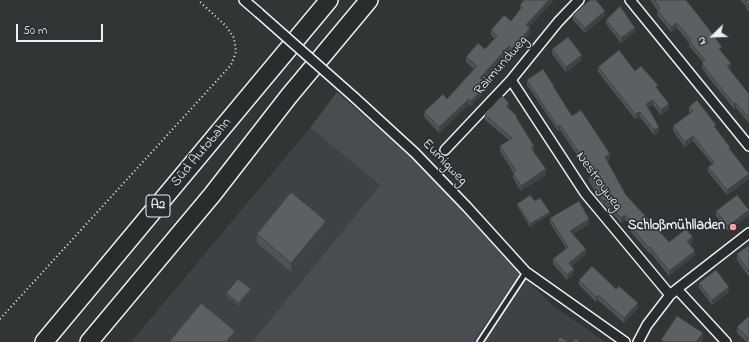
<!DOCTYPE html>
<html>
<head>
<meta charset="utf-8">
<style>
	body { margin:0 }
	#map { position:relative; width:749px; height:342px; overflow:hidden; background:#323536; font-family:"Indie Flower",sans-serif }
	canvas { display:block }
	.north { position:absolute; left:693px; top:16px; width:40px; height:40px; -webkit-text-stroke:3px #2a2d2e; paint-order:stroke; rotate:247deg; font-size:11px; font-weight:700; line-height:16px; text-align:center; color:#e8f1f8 }
	.north::after { content:''; display:block; margin:auto; width:14px; height:18px; background:#e8f1f8; clip-path:polygon(50% 0,100% 100%,50% 72%,0 100%) }
	.scale { position:absolute; left:16px; top:24px; width:87px; height:18px; box-sizing:border-box; border:2px solid #e8f1f8; border-top:0; padding-left:5px; font-size:12px; line-height:14px; white-space:nowrap; color:#e8f1f8; -webkit-text-stroke:3px #2a2d2e; paint-order:stroke }
</style>
</head>
<body>
<div id="map">
<canvas width="749" height="342"></canvas>
<div class="north">N</div>
<div class="scale">50 m</div>
</div>
<script>
const c = document.querySelector('canvas').getContext('2d');
c.lineJoin = 'round';
function paint(path, color) {
  c.fillStyle = color;
  c.fill(path, 'evenodd');
}
function toPath(rows) {
  const path = new Path2D();
  for (const r of rows) {
    path.moveTo(r[0], r[1]);
    for (let i = 2; i < r.length; i += 2) path.lineTo(r[i], r[i + 1]);
  }
  return path;
}
function strokePath(path, color, width, dash) {
  c.strokeStyle = color;
  c.lineWidth = width;
  c.lineCap = dash ? 'butt' : 'round';
  c.setLineDash(dash || []);
  c.stroke(path);
}
function write(font, color, halo, rows, align = 'center') {
  c.font = font + ' "Indie Flower",sans-serif';
  c.lineWidth = 3;
  c.setLineDash([]);
  c.textBaseline = 'middle';
  c.strokeStyle = halo;
  c.fillStyle = color;
  for (const [text, x, y, turn = 0] of rows) {
    c.save();
    c.translate(x, y);
    c.rotate((+turn || 0) * Math.PI / 180);
    c.textAlign = isNaN(turn) ? turn : align;
    if (halo) c.strokeText(text, 0, 0);
    c.fillText(text, 0, 0);
    c.restore();
  }
}
const built = toPath([
	[310,128,380,185,252,342,131,342],
	[520,273,554,307,606,342,473,342]
]);
const green = toPath([
	[337,92,450,192,520,273,473,342,252,342,380,185,310,128]
]);
const path = toPath([
	[0,319,231,65,236,52,234,38,226,26,198,0]
]);
const lane = toPath([
	[480,342,526,272]
]);
const street = toPath([
	[244,0,259,13],
	[630,0,749,146],
	[511,80,585,193,670,295],
	[354,97,415,153,467,207,526,272,625,342],
	[445,150,511,80,558,22,579,0],
	[677,289,726,342],
	[638,342,647,325,670,295,677,289,749,233]
]);
const highway = toPath([
	[44,342,329,0],
	[89,342,212,195,289,96,369,0]
]);
const streetBridge = toPath([
	[259,13,354,97]
]);
const wall = toPath([
	[524,0,530,33,512,54,509,51,483,80,487,89,471,106,469,104,439,133,424,117,424,112,447,99,474,69,466,62,466,57,485,49,495,39,491,35,491,30,511,21,520,10,520,5],
	[650,0,686,0,722,52,731,68,729,69,749,94,749,123,736,108,734,109,709,78,702,68,702,63,703,62,689,46,689,43,677,28,671,32,657,15,657,10],
	[740,0,749,0,749,12,746,8,746,6],
	[573,15,605,16,585,33,573,20],
	[606,20,635,32,621,43,606,24],
	[552,49,582,60,566,72,552,54],
	[598,67,635,71,658,89,669,109,661,115,653,105,648,108,659,132,654,135,640,117,635,119,598,72],
	[527,80,554,88,572,116,610,159,607,161,626,195,669,242,693,242,690,244,695,255,669,276,650,252,649,253,630,231,630,226,631,225,625,220,621,223,605,205,603,205,589,181,589,176,591,175,560,130,558,131,527,85],
	[689,107,716,129,730,150,749,179,727,195,708,172,708,167,712,164,693,141,685,147,673,131,673,126,690,113,689,112],
	[509,108,517,120,534,151,534,152,546,175,521,191,513,178,513,172,500,151,500,146,509,140,485,120,485,115],
	[535,201,550,214,530,227,517,206,517,204],
	[716,211,749,215,728,231,716,216],
	[550,218,589,224,573,234,586,254,572,266,574,274,567,280,553,264,553,259,566,248,550,223],
	[326,230,291,272,257,243,257,234],
	[749,245,749,277,737,260,737,254],
	[579,280,638,308,624,323,598,300,596,302,579,285],
	[699,283,729,292,712,305,699,288],
	[251,292,239,306,226,295,226,293],
	[749,316,749,342,747,342,737,333,737,327]
]);
const shadedWall = toPath([
	[549,0,554,0,526,31,526,25],
	[605,11,605,16,585,33,585,28],
	[677,23,677,28,671,32,671,27],
	[530,28,530,33,512,54,512,49],
	[635,28,635,32,621,43,621,38],
	[509,46,509,51,480,83,480,78],
	[582,55,582,60,566,72,566,67],
	[731,63,731,68,727,71,727,66],
	[487,84,487,89,471,106,471,101],
	[469,99,469,104,439,133,439,127],
	[653,100,653,105,646,109,646,104],
	[509,103,509,108,506,111,506,106],
	[736,103,736,108,734,109,734,104],
	[669,104,669,109,661,115,661,110],
	[640,112,640,117,635,119,635,114],
	[560,125,560,130,558,131,558,127],
	[659,127,659,132,654,135,654,130],
	[693,136,693,141,685,147,685,142],
	[534,146,534,151,531,153,531,148],
	[610,154,610,159,605,162,605,157],
	[546,169,546,175,521,191,521,186],
	[749,174,749,179,727,195,727,190],
	[605,200,605,205,603,205,603,201],
	[749,210,749,215,728,231,728,226],
	[550,212,550,214,530,227,530,224],
	[625,215,625,220,621,223,621,218],
	[589,219,589,224,570,236,570,231],
	[326,221,326,230,291,272,291,263],
	[693,237,693,242,687,246,687,241],
	[586,249,586,254,569,268,569,263],
	[695,251,695,255,669,276,669,271],
	[574,269,574,274,567,280,567,275],
	[729,287,729,292,712,305,712,300],
	[251,289,251,292,239,306,239,303],
	[598,295,598,300,596,302,596,297],
	[638,303,638,308,624,323,624,318],
	[235,331,235,340,233,342,226,342],
	[703,333,703,339,701,342,696,342]
]);
const building = toPath([
	[524,0,549,0,526,25,530,28,512,49,509,46,480,78,487,84,471,101,469,99,439,127,424,112,443,94,447,99,477,66,466,57,478,43,485,49,497,36,491,30,504,15,511,21,522,7,520,5,524,0],
	[590,0,596,0,605,11,585,28,573,15,590,0],
	[654,0,686,0,705,24,722,47,719,49,731,63,727,66,749,94,749,118,736,103,734,104,709,73,702,63,705,60,689,41,691,40,677,23,671,27,657,10,660,8,654,0],
	[745,0,749,0,749,7,746,3,746,2,745,0],
	[620,6,635,28,621,38,606,20,620,6],
	[568,37,582,55,566,67,552,49,568,37],
	[619,50,635,71,641,66,658,85,656,87,669,104,661,110,653,100,646,104,659,127,654,130,640,112,635,114,598,67,619,50],
	[543,69,554,86,553,86,572,116,581,110,597,134,610,154,605,157,626,195,669,242,686,229,693,237,687,241,695,251,669,271,650,247,649,248,630,226,633,223,625,215,621,218,605,200,603,201,589,176,593,173,560,125,558,127,527,80,543,69],
	[502,96,509,103,506,106,517,116,516,117,534,146,531,148,546,169,521,186,513,173,516,171,500,146,512,138,485,115,502,96],
	[697,100,716,125,714,126,730,147,729,148,749,174,727,190,708,167,714,163,693,136,685,142,673,126,693,111,689,107,697,100],
	[291,192,326,221,291,263,257,234,291,192],
	[530,195,535,201,540,198,550,212,530,224,517,204,530,195],
	[737,195,749,210,728,226,716,211,737,195],
	[579,201,589,219,570,231,586,249,569,263,574,269,567,275,553,259,568,247,550,218,579,201],
	[749,245,749,272,737,254,749,245],
	[592,266,616,289,619,286,638,303,624,318,598,295,596,297,579,280,592,266],
	[716,270,729,287,712,300,699,283,716,270],
	[238,279,251,289,239,303,226,293,238,279],
	[201,303,235,331,226,342,169,342,201,303],
	[677,316,703,333,696,342,665,342,661,340,677,316],
	[749,316,749,339,737,327,749,316],
	[560,337,569,342,557,342,560,337],
	[575,338,581,342,573,342,575,338]
]);
const markers = [
	[733,227,4,"#ff9aa2"]
];
const shields = [
	[158,206,24]
];
const shieldNames = [
	["A2",158,206]
];
const streetNames = [
	["Raimundweg",502,66,-49],
	["Süd Autobahn",202,153,-50],
	["Eumigweg",444,163,46],
	["Nestroyweg",598,182,54]
];
const poiNames = [
	["Schloßmühlladen",725,227]
];
paint(built, '#3f4244');
paint(green, '#494d4f');
strokePath(lane, '#e8f1f8', 8);
strokePath(street, '#e8f1f8', 12);
strokePath(highway, '#e8f1f8', 20);
strokePath(path, '#e8f1f8', 2, [1, 3]);
strokePath(lane, '#2a2d2e', 4.5);
strokePath(street, '#2a2d2e', 9);
strokePath(highway, '#2a2d2e', 17);
strokePath(streetBridge, '#e8f1f8', 12, []);
strokePath(streetBridge, '#2a2d2e', 9);
paint(wall, '#4f5355');
paint(shadedWall, '#404345');
paint(building, '#5c6063');
strokePath(building, '#404345', 1);
for (const [x, y, r, color] of markers) {
  const dot = new Path2D();
  dot.arc(x, y, r, 0, 2 * Math.PI);
  c.fillStyle = color;
  c.fill(dot);
  strokePath(dot, '#2a2d2e', 1.5);
}
for (const [x, y, w] of shields) {
  const box = new Path2D();
  box.roundRect(x - w / 2, y - 11, w, 22, 3);
  c.fillStyle = '#2a2d2e';
  c.fill(box);
  strokePath(box, '#e8f1f8', 1);
}
write('bold 13px', '#e8f1f8', null, shieldNames);
write('14px', '#e8f1f8', '#2a2d2e', streetNames);
write('bold 14px', '#e8f1f8', '#2a2d2e', poiNames, 'right');
</script>
</body>
</html>
